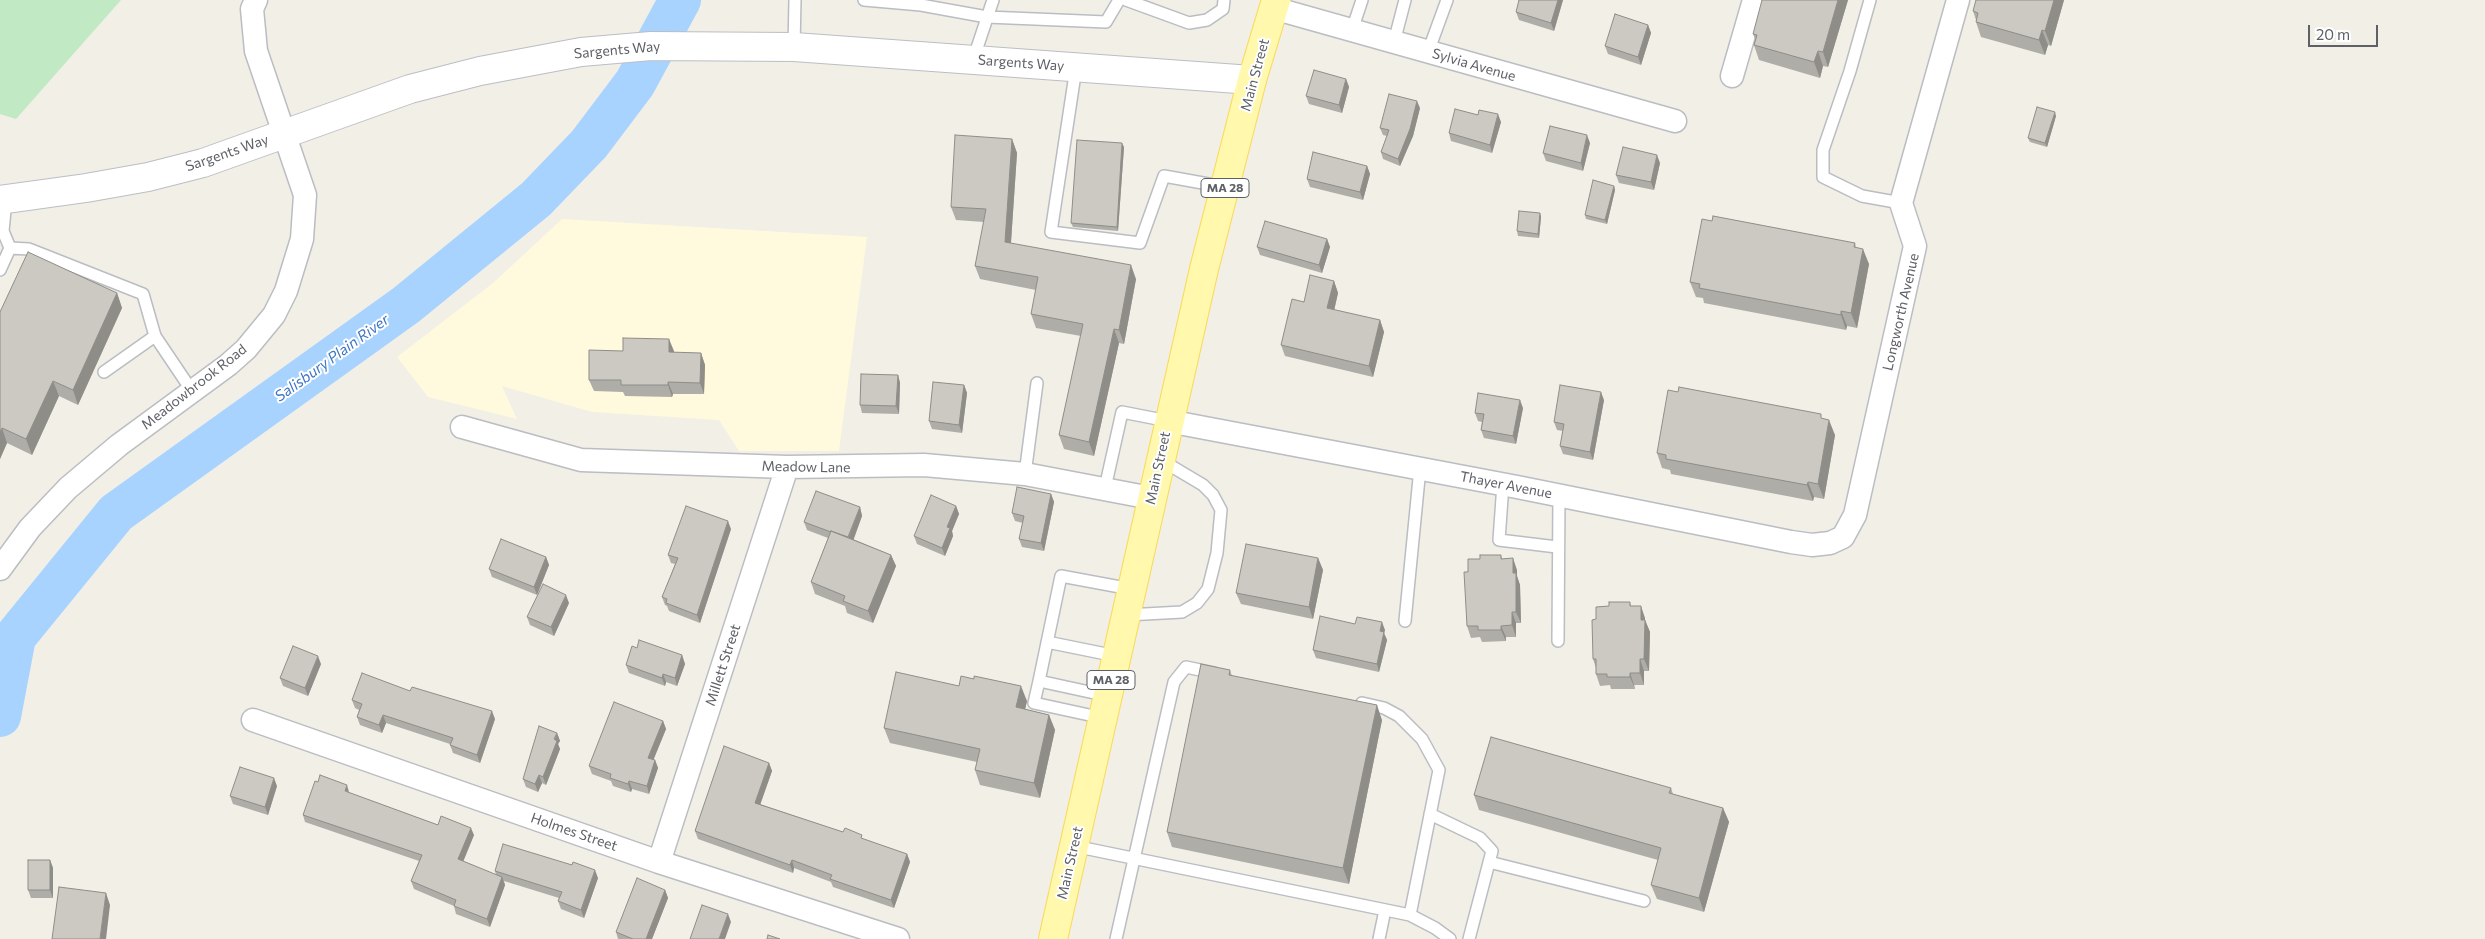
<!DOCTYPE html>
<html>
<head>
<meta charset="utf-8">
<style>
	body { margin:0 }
	#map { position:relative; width:2485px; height:939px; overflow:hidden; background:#f1efe6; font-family:Commissioner,sans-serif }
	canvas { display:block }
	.scale { position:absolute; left:2308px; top:25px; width:70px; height:22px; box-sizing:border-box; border:2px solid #5d6167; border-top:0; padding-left:6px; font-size:15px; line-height:18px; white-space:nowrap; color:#5d6167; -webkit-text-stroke:4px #fff; paint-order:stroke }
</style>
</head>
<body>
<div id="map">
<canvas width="2485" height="939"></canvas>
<div class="scale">20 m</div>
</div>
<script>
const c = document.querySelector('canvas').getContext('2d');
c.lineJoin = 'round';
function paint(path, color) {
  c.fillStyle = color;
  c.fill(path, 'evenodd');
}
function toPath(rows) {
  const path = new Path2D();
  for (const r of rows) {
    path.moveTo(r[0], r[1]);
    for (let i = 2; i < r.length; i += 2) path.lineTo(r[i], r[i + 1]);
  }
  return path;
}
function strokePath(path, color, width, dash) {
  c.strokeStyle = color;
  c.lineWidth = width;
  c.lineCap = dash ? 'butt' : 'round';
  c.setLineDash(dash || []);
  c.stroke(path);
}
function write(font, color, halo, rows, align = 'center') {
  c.font = font + ' Commissioner,sans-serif';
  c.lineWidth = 4;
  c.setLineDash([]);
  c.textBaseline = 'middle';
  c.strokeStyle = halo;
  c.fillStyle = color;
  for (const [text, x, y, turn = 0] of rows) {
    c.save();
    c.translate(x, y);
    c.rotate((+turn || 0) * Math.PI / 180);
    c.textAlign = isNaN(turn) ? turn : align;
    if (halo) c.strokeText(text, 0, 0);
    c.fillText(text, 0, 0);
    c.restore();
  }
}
const commercial = toPath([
	[562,219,867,237,839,451,739,451,719,420,592,412,502,386,517,419,428,397,397,357,493,283]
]);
const green = toPath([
	[0,0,121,0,16,119,0,114]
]);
const river = toPath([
	[0,716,15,637,116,513,406,305,536,199,589,144,635,83,680,0]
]);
const service = toPath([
	[864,0,921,5,987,17,1106,22,1119,0],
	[1126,0,1189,23,1207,20,1223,9,1224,0],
	[1870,0,1850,71,1823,150,1823,177,1862,196,1901,203],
	[1352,30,1362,0],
	[1394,42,1405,0],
	[794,47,795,0],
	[1428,52,1447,0],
	[973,60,993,0],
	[1076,68,1051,232,1140,243,1164,176,1225,187],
	[10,248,29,249,143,294,155,336],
	[0,270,10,248,3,231,6,200],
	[104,372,155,336,192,391],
	[1025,474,1037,383],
	[1503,484,1499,540,1557,547],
	[1105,488,1122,412,1168,421],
	[1127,615,1182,612,1197,603,1208,589,1217,553,1221,510,1213,495,1203,485,1161,460],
	[1405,621,1420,468],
	[1558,641,1559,495],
	[1047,642,1116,656],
	[1039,681,1034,703,1103,718],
	[1108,696,1039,681,1061,576,1131,589],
	[1362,703,1384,708,1399,716,1422,739,1439,770,1410,915],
	[1430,814,1480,838,1492,851,1469,939],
	[1074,846,1410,915,1435,928,1450,939],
	[1489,862,1644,901],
	[1116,939,1174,682,1186,667,1214,673],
	[1379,939,1385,910]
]);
const minor = toPath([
	[1273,8,1675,121],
	[1732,76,1754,0],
	[1168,421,1517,487,1791,542,1812,545,1830,543,1843,537,1855,515,1915,246,1901,203,1958,0],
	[462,427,581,460,787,467,924,465,1025,474,1151,498],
	[0,569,30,528,68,488,119,445,228,365,246,349,274,315,286,291,302,239,305,195,256,51,252,9,256,0],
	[253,720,659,862,898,939],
	[659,862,787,467]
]);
const secondary = toPath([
	[0,200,86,188,148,177,203,163,410,89,480,71,581,52,651,46,794,47,1252,80]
]);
const primary = toPath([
	[1053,939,1204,269,1252,80,1276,0]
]);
const wall = toPath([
	[1563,0,1554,31,1519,20,1516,12],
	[1848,0,1828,67,1823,66,1820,78,1759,60,1754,45,1755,39,1753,34],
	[2064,0,2051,46,2048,45,2045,55,1981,37,1976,22,1976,20,1973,11],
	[1648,25,1651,33,1641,65,1608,54,1605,46],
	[1346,79,1349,87,1342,113,1309,104,1306,96],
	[1420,108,1413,136,1400,166,1383,159,1381,152,1387,136,1383,135,1380,128],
	[1478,115,1501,122,1492,153,1451,141,1449,133],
	[2056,116,2047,147,2030,142,2028,138],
	[1012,139,1017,153,1011,243,1136,279,1124,344,1119,343,1094,456,1064,449,1059,435,1081,336,1036,328,1031,314,1036,290,980,279,975,266,984,222,956,220,951,207],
	[1590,143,1583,171,1546,161,1543,153],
	[1124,147,1118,231,1073,227,1071,223],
	[1660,163,1654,190,1619,183,1616,175],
	[1367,166,1370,174,1363,200,1310,187,1307,179],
	[1614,186,1615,190,1607,224,1586,219,1585,215],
	[1540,213,1541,217,1539,238,1518,236,1517,231],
	[1712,221,1855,243,1856,248,1869,264,1857,328,1847,326,1846,330,1704,303,1703,298,1696,297,1690,282],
	[1327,239,1330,247,1322,273,1260,255,1257,247],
	[1334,281,1338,293,1334,310,1380,320,1384,332,1373,377,1285,356,1281,345,1304,302],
	[117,293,122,308,78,405,59,396,32,455,7,443,0,459,0,312],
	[674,351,674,353,701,353,705,365,704,394,673,394,672,397,625,396,623,392,594,391,589,380],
	[898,375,900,383,899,414,862,413,860,405],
	[964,385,967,393,962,433,932,429,929,421],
	[1604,400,1593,460,1563,454,1560,446,1563,431,1557,430,1554,422],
	[1523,408,1516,444,1484,438,1481,430,1482,422,1478,421,1475,413],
	[1823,419,1835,435,1824,499,1814,497,1813,501,1671,474,1670,470,1662,468,1657,453],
	[1051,494,1054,502,1044,551,1022,547,1019,539,1023,523,1015,521,1012,513],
	[956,506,959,514,952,531,953,536,945,556,917,544,914,536],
	[860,507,862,516,853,539,891,555,896,566,873,623,847,613,845,606,815,594,811,582,828,538,807,530,804,522],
	[731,529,700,623,669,611,667,606,665,605,662,597,675,564,671,563,668,555],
	[1501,555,1502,559,1517,570,1517,576,1520,585,1521,623,1516,623,1516,637,1506,637,1506,641,1482,642,1480,637,1471,638,1467,626,1480,559],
	[546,557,549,565,537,595,492,577,489,569],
	[1318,558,1323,570,1313,619,1241,604,1236,593],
	[1630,602,1631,606,1645,618,1645,620,1650,632,1649,671,1644,671,1644,685,1634,685,1635,689,1611,689,1610,685,1600,686,1596,674,1596,668,1593,659,1596,619,1609,606],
	[569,603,554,636,530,625,527,617],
	[1385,630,1384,633,1387,640,1379,672,1316,658,1313,650],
	[637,648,682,655,685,664,677,686,666,682,665,686,629,673,626,665],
	[321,664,308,696,283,686,280,678],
	[1230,670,1232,676,1382,720,1349,884,1172,847,1167,832],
	[410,691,495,719,480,763,453,753,450,745,450,744,386,723,382,733,360,725,357,717,359,710,355,708,352,700],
	[1027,701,1025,709,1049,715,1055,730,1040,798,980,785,975,770,977,762,890,743,884,728],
	[663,721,666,729,653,760,655,760,658,768,649,794,632,789,631,792,613,786,611,781,592,774,589,766],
	[557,733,560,741,558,744,560,749,546,785,542,783,538,792,526,787,523,779],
	[769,763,772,771,760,804,907,854,910,862,894,908,833,887,831,882,794,868,793,873,698,839,695,831],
	[277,786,268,815,233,804,230,796],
	[1671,788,1673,794,1723,808,1729,822,1704,912,1657,899,1651,885,1658,860,1479,810,1474,795],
	[349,793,438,825,474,835,463,861,496,875,495,871,598,878,584,918,561,909,558,901,559,898,504,881,505,885,490,927,456,914,454,906,414,889,411,881,419,861,305,822,303,815],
	[50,860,53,868,53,898,31,898,28,890],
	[665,890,668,898,652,939,618,939,616,932]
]);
const shadedWall = toPath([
	[1558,0,1563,0,1554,31,1551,23],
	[1838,0,1848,0,1828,67,1823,52],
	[2054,0,2064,0,2051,46,2045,31],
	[1648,25,1651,33,1641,65,1638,57],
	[2042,30,2048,45,2045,55,2039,40],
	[1818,51,1823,66,1820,78,1814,62],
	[1346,79,1349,87,1342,113,1339,105],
	[1417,101,1420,108,1413,136,1400,166,1398,159],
	[2055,112,2056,116,2047,147,2045,143],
	[1498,114,1501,122,1492,153,1490,145],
	[1587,135,1590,143,1583,171,1581,163],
	[1012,139,1017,153,1010,256,1005,242],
	[1122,143,1124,147,1118,231,1117,227],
	[1657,155,1660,163,1654,190,1651,182],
	[1367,166,1370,174,1363,200,1360,192],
	[1614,186,1615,190,1607,224,1605,220],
	[1540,213,1541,217,1539,238,1538,234],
	[1327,239,1330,247,1322,273,1319,265],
	[1863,249,1869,264,1857,328,1851,313],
	[1131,265,1136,279,1124,344,1119,330],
	[1334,281,1338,293,1332,320,1327,308],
	[117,293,122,308,78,405,73,390],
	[1841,311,1847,326,1846,330,1841,315],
	[1380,320,1384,332,1373,377,1369,366],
	[1114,329,1119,343,1094,456,1089,442],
	[669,339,674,351,673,364,669,352],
	[701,353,705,365,704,394,700,383],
	[898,375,900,383,899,414,896,406],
	[53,381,59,396,32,455,26,439],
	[668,382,673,394,672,397,668,385],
	[964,385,967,393,962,433,959,425],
	[1601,392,1604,400,1593,460,1590,452],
	[1520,400,1523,408,1516,444,1513,436],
	[1829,420,1835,435,1824,499,1818,484],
	[2,428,7,443,0,459,0,432],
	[1808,482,1814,497,1813,501,1807,485],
	[1051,494,1054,502,1044,551,1041,543],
	[956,506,959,514,952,531,953,536,945,556,942,548,947,527],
	[860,507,862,516,851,547,848,539],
	[728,521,731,529,700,623,697,615],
	[891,555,896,566,873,623,868,611],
	[546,557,549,565,537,595,534,587],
	[1318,558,1323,570,1313,619,1309,607],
	[1513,558,1517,570,1517,576,1520,585,1521,623,1516,612,1513,573],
	[566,595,569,603,554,636,551,627],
	[1641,606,1645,618,1645,621,1645,620,1650,632,1649,671,1644,659,1641,620],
	[1512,612,1516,623,1516,637,1512,625],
	[1382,622,1385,630,1384,633,1387,640,1379,672,1377,664,1380,631],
	[1501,626,1506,637,1506,641,1501,630],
	[682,655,685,664,677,686,675,678],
	[318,656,321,664,308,696,305,688],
	[1640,659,1644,671,1644,685,1640,673],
	[1630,673,1634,685,1635,689,1630,677],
	[663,674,666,682,665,686,662,678],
	[1021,686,1027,701,1022,723,1016,707],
	[1377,705,1382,720,1349,884,1343,868],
	[492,711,495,719,480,763,477,755],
	[383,715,386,723,382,733,379,725],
	[1049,715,1055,730,1040,798,1034,783],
	[663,721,666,729,651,766,648,758],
	[557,733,560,741,558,744,560,749,546,785,543,777],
	[655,760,658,768,649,794,647,786],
	[769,763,772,771,758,811,755,803],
	[539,775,542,783,538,792,535,784],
	[274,778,277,786,268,815,265,807],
	[629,781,632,789,631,792,628,784],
	[347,785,349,792,345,791],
	[1723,808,1729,822,1704,912,1699,898],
	[471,828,474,835,461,867,458,859],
	[907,854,910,862,894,908,891,900],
	[50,860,53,868,53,898,50,890],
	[792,860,794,868,793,873,790,865],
	[595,870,598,878,584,918,581,910],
	[502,877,505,885,490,927,487,919],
	[665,890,668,898,652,939,646,939],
	[106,893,110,905,106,939,100,939],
	[728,914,731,922,725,939,719,939]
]);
const building = toPath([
	[1519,0,1558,0,1551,23,1516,12,1519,0],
	[1762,0,1838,0,1823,52,1818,51,1814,62,1754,45,1757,35,1753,34,1762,0],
	[1976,0,2054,0,2045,31,2042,30,2039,40,1976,22,1978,13,1973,11,1976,0],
	[1615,14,1648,25,1638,57,1605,46,1615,14],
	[1314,70,1346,79,1339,105,1306,96,1314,70],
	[1389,94,1417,101,1410,129,1398,159,1381,152,1389,130,1380,128,1389,94],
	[2037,107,2055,112,2045,143,2028,138,2037,107],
	[1455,109,1478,115,1479,110,1498,114,1490,145,1449,133,1455,109],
	[1550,126,1587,135,1581,163,1543,153,1550,126],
	[955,135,1012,139,1005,242,1131,265,1119,330,1114,329,1089,442,1059,435,1083,324,1031,314,1038,277,975,266,986,209,951,207,955,135],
	[1077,140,1122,143,1117,227,1071,223,1077,140],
	[1623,147,1657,155,1651,182,1616,175,1623,147],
	[1313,152,1367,166,1360,192,1307,179,1313,152],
	[1593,180,1614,186,1605,220,1585,215,1593,180],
	[1519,211,1540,213,1538,234,1517,231,1519,211],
	[1713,216,1855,243,1854,247,1863,249,1851,313,1841,311,1841,315,1699,288,1700,284,1690,282,1702,219,1712,221,1713,216],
	[1265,221,1327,239,1319,265,1257,247,1265,221],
	[28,252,117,293,73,390,53,381,26,439,2,428,0,432,0,312,28,252],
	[1310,275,1334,281,1327,308,1380,320,1369,366,1281,345,1292,299,1304,302,1310,275],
	[623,338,669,339,669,352,701,353,700,383,668,382,668,385,621,385,621,380,589,380,589,350,623,351,623,338],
	[861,374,898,375,896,406,860,405,861,374],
	[933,382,964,385,959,425,929,421,933,382],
	[1560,385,1601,392,1590,452,1560,446,1564,424,1554,422,1560,385],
	[1679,387,1821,414,1821,418,1829,420,1818,484,1808,482,1807,485,1666,459,1666,455,1657,453,1668,390,1678,392,1679,387],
	[1478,393,1520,400,1513,436,1481,430,1484,414,1475,413,1478,393],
	[1017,487,1051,494,1041,543,1019,539,1024,516,1012,513,1017,487],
	[816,491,860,507,848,537,831,531,831,532,804,522,816,491],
	[931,495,956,506,947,527,950,528,942,548,914,536,931,495],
	[686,506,728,521,697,615,666,603,667,599,662,597,678,558,668,555,686,506],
	[831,531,891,555,868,611,843,601,845,596,811,582,831,531],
	[501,539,546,557,534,587,489,569,501,539],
	[1246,544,1318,558,1309,607,1236,593,1246,544],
	[1480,555,1501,555,1501,559,1513,558,1513,573,1516,573,1516,612,1512,612,1512,625,1501,626,1501,630,1478,630,1478,626,1467,626,1464,572,1468,572,1468,559,1480,559,1480,555],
	[543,584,566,595,551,627,527,617,543,584],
	[1609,602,1630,602,1630,606,1641,606,1641,620,1645,620,1644,659,1640,659,1640,673,1630,673,1630,677,1607,677,1607,674,1596,674,1596,659,1593,659,1592,620,1596,619,1596,607,1609,606,1609,602],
	[1320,616,1355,624,1357,617,1382,622,1380,631,1384,632,1377,664,1313,650,1320,616],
	[639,640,682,655,675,678,663,674,662,678,626,665,632,646,637,648,639,640],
	[293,646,318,656,305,688,280,678,293,646],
	[1201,664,1230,670,1229,675,1377,705,1343,868,1167,832,1201,664],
	[896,672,959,686,961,676,974,679,974,676,1021,686,1016,707,1049,715,1034,783,975,770,980,749,884,728,896,672],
	[362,673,410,691,412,687,492,711,477,755,450,745,453,738,383,715,379,725,357,717,362,704,352,700,362,673],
	[614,702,663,721,648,758,655,760,647,786,629,781,628,784,610,778,611,774,589,766,614,702],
	[539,726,557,733,554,739,557,741,543,777,539,775,535,784,523,779,539,726],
	[1491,737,1671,788,1669,793,1723,808,1699,898,1651,885,1661,848,1474,795,1491,737],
	[724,746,769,763,755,803,843,832,845,828,862,835,861,838,907,854,891,900,830,879,832,875,792,860,790,865,695,831,724,746],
	[240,767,274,778,265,807,230,796,240,767],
	[320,775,347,785,345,791,438,825,441,816,471,828,458,859,502,877,487,919,454,906,456,900,411,881,422,855,303,815,315,781,318,782,320,775],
	[503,844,572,865,573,862,595,870,581,910,558,901,562,892,495,871,503,844],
	[28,860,50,860,50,890,28,890,28,860],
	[637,878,665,890,646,939,633,939,616,932,637,878],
	[59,887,106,893,100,939,52,939,59,887],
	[702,905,728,914,719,939,690,939,702,905],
	[768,935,780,939,767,939,768,935]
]);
const shields = [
	[1225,188,48],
	[1111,680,48]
];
const shieldNames = [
	["MA 28",1225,188],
	["MA 28",1111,680]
];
const streetNames = [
	["Sargents Way",617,50,-5],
	["Sargents Way",1021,63,4],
	["Sylvia Avenue",1474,65,16],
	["Main Street",1255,75,-75],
	["Sargents Way",227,153,-19],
	["Longworth Avenue",1901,312,-77],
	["Meadowbrook Road",194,387,-38],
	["Meadow Lane",806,467,1],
	["Main Street",1158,468,-78],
	["Thayer Avenue",1506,485,11],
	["Millett Street",723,665,-72],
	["Holmes Street",574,832,19],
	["Main Street",1070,863,-77]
];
const waterNames = [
	["Salisbury Plain River",332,358,-36]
];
paint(commercial, '#fffadd');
paint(green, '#c1e9c4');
strokePath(river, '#a8d3ff', 42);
strokePath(service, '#babdc2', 14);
strokePath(minor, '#babdc2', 25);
strokePath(secondary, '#bbbec4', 30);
strokePath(primary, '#fbd955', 30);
strokePath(service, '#fff', 11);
strokePath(minor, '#fff', 22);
strokePath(secondary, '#fff', 28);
strokePath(primary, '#fff8ad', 28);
paint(wall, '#afada8');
paint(shadedWall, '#8f8d88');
paint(building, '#ccc9c3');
strokePath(building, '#8f8d88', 1);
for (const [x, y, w] of shields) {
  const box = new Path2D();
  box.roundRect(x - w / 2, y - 9.5, w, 19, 4);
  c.fillStyle = '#fff';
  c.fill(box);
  strokePath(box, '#5d6167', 1);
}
write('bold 12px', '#5d6167', null, shieldNames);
write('14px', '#5d6167', '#fff', streetNames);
write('italic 15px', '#3f75c3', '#fff', waterNames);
</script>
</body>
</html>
